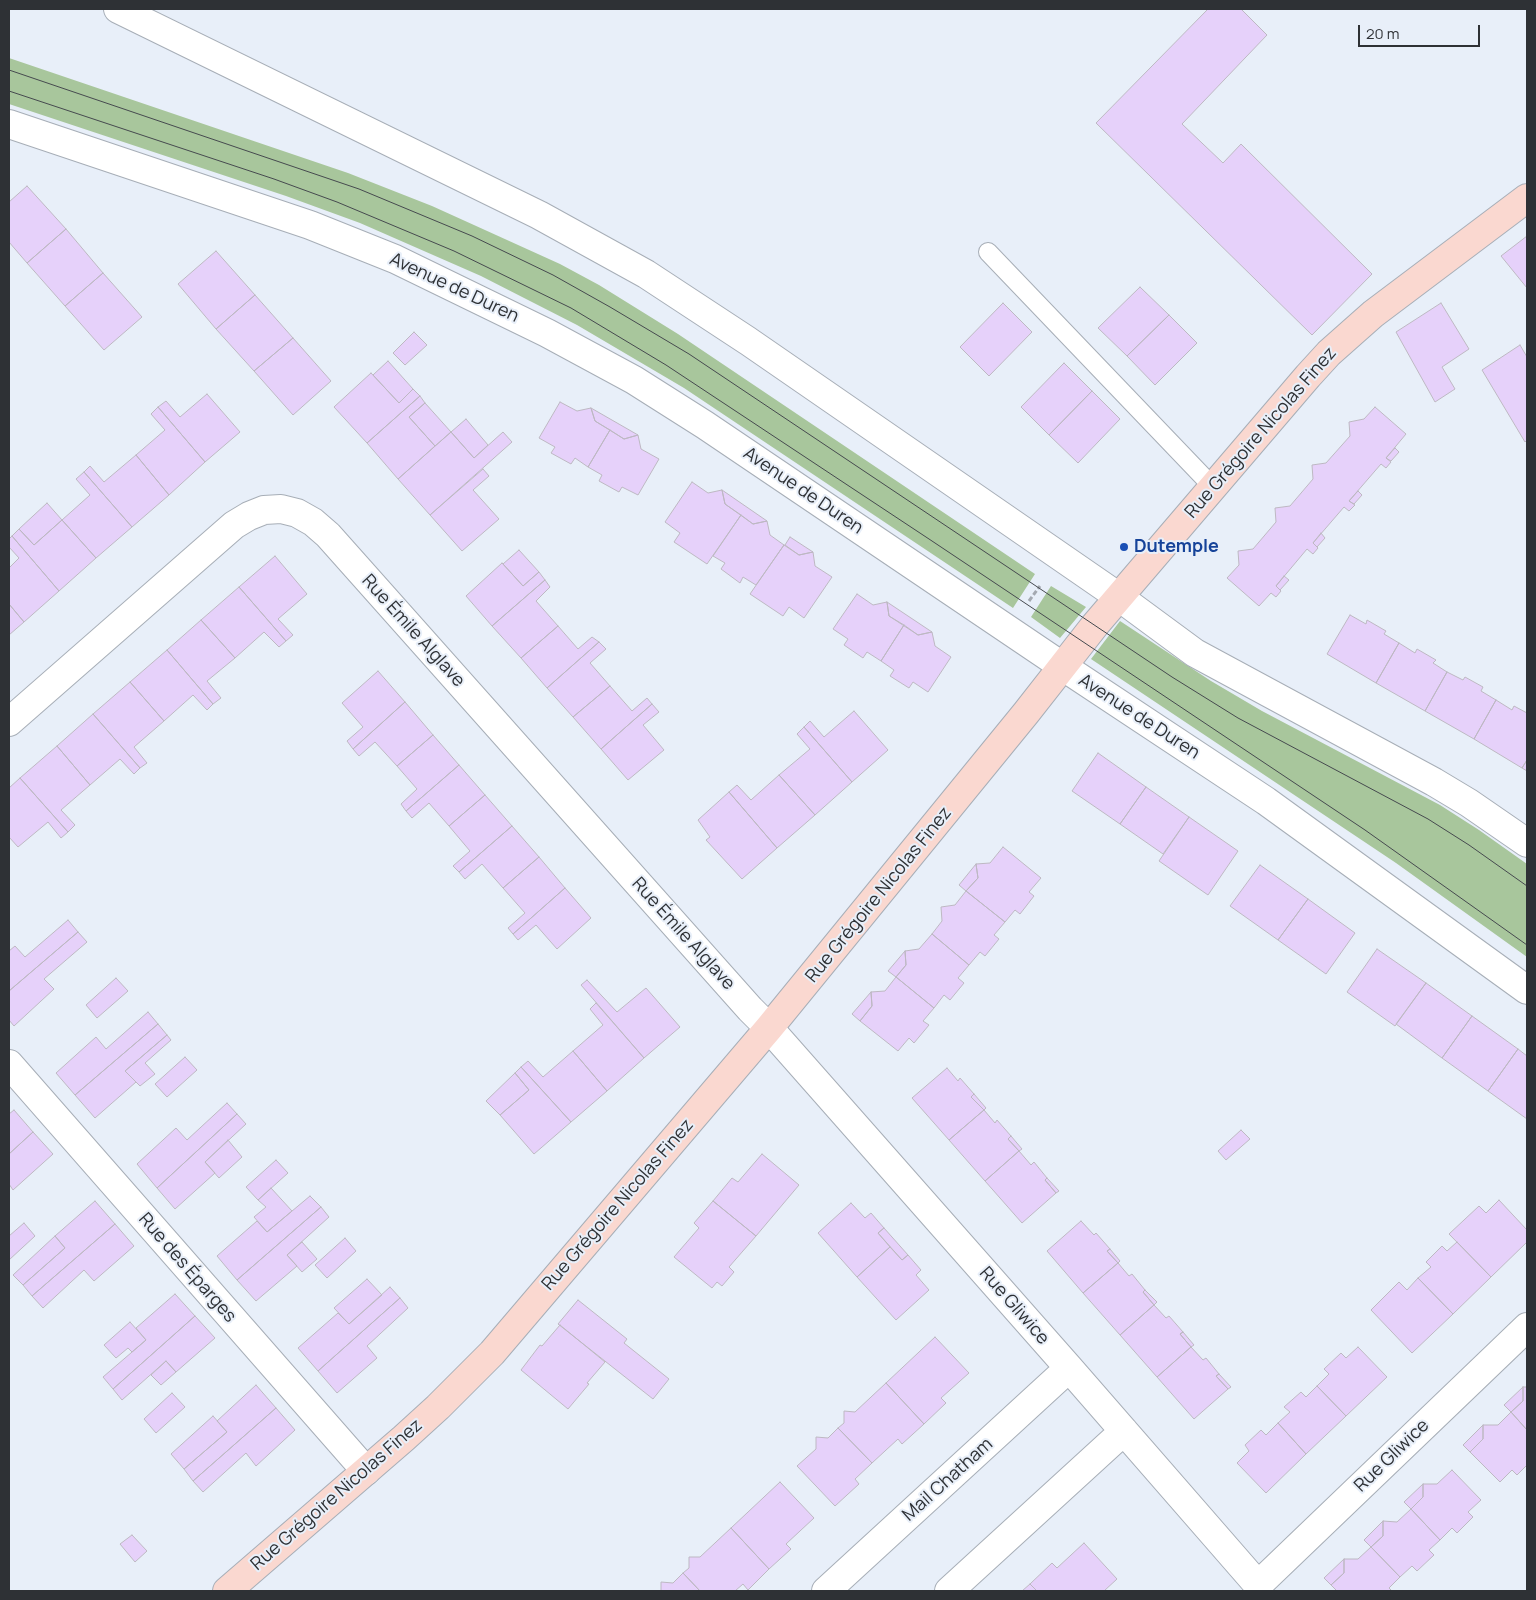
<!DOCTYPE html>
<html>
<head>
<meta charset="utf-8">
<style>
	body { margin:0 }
	#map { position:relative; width:1536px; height:1600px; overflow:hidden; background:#e8eff9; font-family:Manrope,sans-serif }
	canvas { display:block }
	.frame { position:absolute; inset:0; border:10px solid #2e3135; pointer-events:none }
	.scale { position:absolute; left:1358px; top:25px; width:122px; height:22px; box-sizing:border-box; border:2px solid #2e3135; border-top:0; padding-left:6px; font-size:15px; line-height:18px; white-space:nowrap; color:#2e3135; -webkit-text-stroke:4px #e8eff9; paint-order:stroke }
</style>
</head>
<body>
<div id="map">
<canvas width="1536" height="1600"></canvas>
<div class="frame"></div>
<div class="scale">20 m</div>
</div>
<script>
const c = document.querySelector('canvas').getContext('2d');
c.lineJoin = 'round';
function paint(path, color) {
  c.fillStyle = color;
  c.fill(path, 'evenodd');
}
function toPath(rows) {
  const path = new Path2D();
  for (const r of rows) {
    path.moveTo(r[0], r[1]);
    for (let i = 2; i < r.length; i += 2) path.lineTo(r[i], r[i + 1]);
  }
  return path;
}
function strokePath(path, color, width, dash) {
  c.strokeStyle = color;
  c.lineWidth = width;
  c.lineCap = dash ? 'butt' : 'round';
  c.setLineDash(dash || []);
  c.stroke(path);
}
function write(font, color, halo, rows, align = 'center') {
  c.font = font + ' Manrope,sans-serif';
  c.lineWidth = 4;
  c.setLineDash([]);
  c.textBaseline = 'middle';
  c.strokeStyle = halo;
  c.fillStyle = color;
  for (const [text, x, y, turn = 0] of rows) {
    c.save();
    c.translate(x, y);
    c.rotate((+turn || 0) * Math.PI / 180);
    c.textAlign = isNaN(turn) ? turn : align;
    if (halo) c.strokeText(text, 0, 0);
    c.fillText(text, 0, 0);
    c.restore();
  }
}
const green = toPath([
	[9,58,348,173,432,206,560,264,599,285,678,334,1035,574,1013,608,684,388,577,325,481,276,360,223,286,196,9,104],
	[1051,586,1086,607,1060,638,1031,617],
	[1120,621,1211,681,1262,711,1440,805,1479,830,1527,864,1527,957,1396,863,1091,659]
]);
const building = toPath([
	[1208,9,1241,9,1267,35,1182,124,1223,163,1241,144,1372,274,1312,335,1096,123,1208,9],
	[27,186,66,229,27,263,9,242,9,202,27,186],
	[66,229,103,273,65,306,27,263,66,229],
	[1527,236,1527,288,1501,256,1527,236],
	[216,251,255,295,216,329,178,284,216,251],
	[103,273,142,317,104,350,65,306,103,273],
	[1140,287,1169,315,1127,356,1098,328,1140,287],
	[255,295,293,338,254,371,216,329,255,295],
	[1003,303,1032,332,989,376,960,347,1003,303],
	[1441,303,1469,349,1442,367,1455,389,1435,402,1396,332,1441,303],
	[1169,315,1197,343,1155,385,1127,356,1169,315],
	[414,332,427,345,405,365,393,353,414,332],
	[293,338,331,381,293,415,254,371,293,338],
	[1520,345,1527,357,1527,440,1525,442,1482,370,1520,345],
	[388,361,413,389,399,403,373,375,388,361],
	[1064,363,1092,391,1049,435,1021,407,1064,363],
	[371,373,399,403,413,389,420,396,367,443,334,407,371,373],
	[1092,391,1120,419,1078,463,1049,435,1092,391],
	[207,394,240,432,205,462,158,407,166,401,180,417,207,394],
	[420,396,425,403,409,417,435,446,398,479,367,443,420,396],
	[560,402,577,411,591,408,595,421,610,430,588,467,575,458,571,464,551,453,555,447,539,438,560,402],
	[425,403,451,432,435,446,409,417,425,403],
	[158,407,205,462,169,495,136,455,165,430,151,414,158,407],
	[1375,407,1406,434,1386,458,1391,462,1386,468,1381,464,1349,501,1355,505,1349,511,1344,507,1313,543,1318,548,1313,554,1307,549,1276,586,1281,591,1276,597,1271,593,1259,606,1227,578,1239,565,1238,551,1253,549,1276,522,1275,508,1290,506,1313,479,1312,465,1326,463,1350,436,1349,422,1364,419,1375,407],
	[591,408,638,435,624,439,595,421,591,408],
	[466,419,488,445,474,458,451,432,466,419],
	[610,430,624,439,638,435,641,449,659,459,638,495,622,487,619,492,599,481,602,475,588,467,610,430],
	[451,432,474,458,503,432,512,442,430,515,398,479,451,432],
	[1395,448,1399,452,1391,461,1386,458,1395,448],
	[136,455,169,495,132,527,84,472,90,466,104,482,136,455],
	[483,469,489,476,473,490,499,519,462,551,430,515,483,469],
	[84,472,132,527,96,558,62,520,90,495,76,479,84,472],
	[692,482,708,493,722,490,725,504,741,515,707,564,674,542,680,533,665,522,692,482],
	[722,490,767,521,753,524,725,504,722,490],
	[1358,491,1362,495,1354,504,1349,501,1358,491],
	[47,503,62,520,34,545,19,529,47,503],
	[741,515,753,524,767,521,770,535,784,545,756,585,743,577,740,583,721,569,725,563,713,556,741,515],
	[62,520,96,558,59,591,12,536,19,529,34,545,62,520],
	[1321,533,1325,538,1317,547,1313,543,1321,533],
	[12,536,59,591,24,622,9,604,9,568,19,558,9,547,9,539,12,536],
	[790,537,813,552,799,555,785,545,790,537],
	[784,545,799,555,813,552,815,566,832,577,804,618,789,607,783,616,750,594,784,545],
	[519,550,539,572,523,586,503,564,519,550],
	[275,556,307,594,278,619,293,635,286,641,239,587,275,556],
	[502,563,523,586,539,572,545,580,492,626,466,596,502,563],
	[1284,576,1289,580,1280,590,1276,586,1284,576],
	[545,580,550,587,536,601,558,626,521,658,492,626,545,580],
	[239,587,286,641,279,647,264,632,235,658,201,620,239,587],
	[857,594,873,605,887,602,889,616,904,625,881,661,867,652,863,658,844,645,848,639,833,629,857,594],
	[887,602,932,632,918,635,889,616,887,602],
	[9,604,24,622,9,635,9,604],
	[1350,615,1366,624,1367,620,1386,631,1384,634,1399,643,1376,683,1327,654,1350,615],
	[201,620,235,658,207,681,221,698,213,704,167,650,201,620],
	[904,625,918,635,932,632,935,646,951,657,928,692,913,682,909,688,890,676,894,670,881,661,904,625],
	[558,626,578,649,592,637,599,642,547,688,521,658,558,626],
	[599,642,606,649,590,663,610,686,573,717,547,688,599,642],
	[1399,643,1415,653,1417,649,1436,660,1433,663,1447,672,1425,711,1376,683,1399,643],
	[167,650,213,704,207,710,193,695,164,721,130,682,167,650],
	[378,671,405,702,353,749,347,741,363,727,342,703,378,671],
	[1447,672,1463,680,1465,677,1483,687,1481,691,1496,700,1474,739,1425,711,1447,672],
	[130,682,164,721,134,747,147,763,140,768,93,714,130,682],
	[610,686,632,711,647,698,652,704,601,749,573,717,610,686],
	[1496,700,1512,710,1514,706,1527,713,1527,760,1522,768,1474,739,1496,700],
	[405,702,433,735,397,766,375,742,359,756,353,749,405,702],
	[652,704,659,712,643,725,664,750,628,780,601,749,652,704],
	[854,711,888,750,852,782,804,727,810,721,824,737,854,711],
	[93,714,140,768,134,774,120,759,90,785,57,746,93,714],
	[804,727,852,782,815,815,779,775,810,749,797,734,804,727],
	[433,735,459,765,406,811,401,804,417,789,397,766,433,735],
	[57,746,90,785,61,810,75,825,68,832,20,778,57,746],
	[1098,753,1146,787,1120,824,1072,791,1098,753],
	[1527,760,1527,771,1522,768,1527,760],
	[459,765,485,795,449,826,429,803,412,818,406,811,459,765],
	[779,775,815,815,777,848,729,792,737,785,751,800,779,775],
	[20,778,68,832,61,838,48,822,18,847,9,837,9,788,20,778],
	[1146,787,1189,817,1163,854,1120,824,1146,787],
	[729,792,777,848,742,879,706,840,710,837,698,820,729,792],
	[485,795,512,826,459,872,453,866,470,851,449,826,485,795],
	[1189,817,1238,851,1208,895,1159,861,1189,817],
	[512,826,539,857,503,888,482,864,465,879,459,872,512,826],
	[1003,847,1041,878,1029,892,1034,896,1020,914,1015,910,1005,922,966,891,978,878,976,864,990,863,1003,847],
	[539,857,565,888,513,934,508,928,525,913,503,888,539,857],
	[976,864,978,878,966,891,959,885,976,864],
	[1260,865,1308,899,1278,940,1230,906,1260,865],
	[565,888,591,918,557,949,536,925,518,940,513,934,565,888],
	[966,891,1005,922,994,935,999,939,985,956,980,952,969,965,932,934,942,921,941,907,955,905,966,891],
	[1308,899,1355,933,1326,974,1278,940,1308,899],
	[68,920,78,932,9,991,9,951,15,946,25,957,68,920],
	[78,932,87,942,44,979,54,989,14,1026,9,1020,9,991,78,932],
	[932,934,969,965,958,978,964,983,950,1000,944,995,934,1008,896,977,906,965,905,951,919,949,932,934],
	[1377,949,1426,983,1395,1026,1347,992,1377,949],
	[905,951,906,965,896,977,888,971,905,951],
	[896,977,934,1008,923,1021,929,1025,914,1043,909,1038,898,1051,860,1021,872,1006,871,992,885,991,896,977],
	[116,978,128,991,97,1018,86,1005,116,978],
	[587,980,617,1012,646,988,680,1027,644,1058,581,985,587,980],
	[1426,983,1472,1016,1442,1058,1396,1024,1426,983],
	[871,992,872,1006,860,1021,852,1014,871,992],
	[596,1003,644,1058,607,1091,573,1051,603,1025,590,1009,596,1003],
	[148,1012,158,1024,75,1095,56,1073,96,1037,106,1049,148,1012],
	[1472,1016,1518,1049,1488,1091,1442,1058,1472,1016],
	[158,1024,167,1035,125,1071,136,1082,95,1118,75,1095,158,1024],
	[167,1035,171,1040,145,1063,155,1074,140,1086,125,1071,167,1035],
	[1518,1049,1527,1056,1527,1119,1488,1091,1518,1049],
	[573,1051,607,1091,571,1122,521,1067,528,1061,543,1077,573,1051],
	[185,1057,197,1070,167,1097,155,1084,185,1057],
	[521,1067,571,1122,534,1154,500,1115,529,1090,515,1073,521,1067],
	[947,1068,958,1081,960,1078,974,1094,971,1097,984,1110,949,1140,912,1098,947,1068],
	[515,1073,529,1090,500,1115,486,1101,515,1073],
	[974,1094,986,1108,984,1110,971,1097,974,1094],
	[227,1103,237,1114,157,1188,137,1164,176,1128,187,1140,227,1103],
	[14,1110,33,1132,9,1154,9,1114,14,1110],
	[984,1110,995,1123,997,1120,1011,1136,1008,1139,1019,1151,985,1181,949,1140,984,1110],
	[237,1114,246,1124,205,1162,215,1173,175,1209,157,1188,237,1114],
	[1241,1130,1250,1139,1226,1160,1218,1151,1241,1130],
	[33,1132,53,1154,13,1190,9,1184,9,1154,33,1132],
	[1011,1136,1022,1149,1019,1151,1008,1139,1011,1136],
	[228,1140,242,1157,219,1178,205,1162,228,1140],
	[1019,1151,1031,1165,1034,1162,1047,1178,1045,1180,1056,1193,1022,1223,985,1181,1019,1151],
	[762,1154,799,1185,756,1236,713,1201,732,1178,738,1182,762,1154],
	[276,1160,288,1173,258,1200,246,1187,276,1160],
	[1047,1178,1059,1191,1056,1193,1045,1180,1047,1178],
	[271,1188,292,1211,267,1232,254,1217,266,1207,258,1200,271,1188],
	[310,1196,321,1207,237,1280,217,1256,257,1221,267,1232,310,1196],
	[1499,1200,1527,1230,1527,1242,1491,1277,1449,1234,1479,1206,1486,1213,1499,1200],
	[95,1201,115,1224,32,1296,23,1285,65,1248,55,1236,95,1201],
	[713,1201,756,1236,729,1267,734,1272,722,1286,717,1282,712,1288,674,1257,699,1228,694,1223,713,1201],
	[851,1203,865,1218,871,1213,884,1228,878,1233,890,1247,857,1277,818,1233,851,1203],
	[321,1207,329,1217,287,1255,297,1266,256,1301,237,1280,321,1207],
	[1081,1221,1094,1235,1096,1233,1110,1249,1107,1251,1118,1263,1083,1293,1047,1251,1081,1221],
	[24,1223,35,1236,9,1260,9,1236,24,1223],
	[115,1224,134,1246,94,1281,84,1270,43,1308,32,1296,115,1224],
	[884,1228,908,1255,902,1260,878,1233,884,1228],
	[55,1236,65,1248,23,1285,13,1275,55,1236],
	[345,1238,356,1251,327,1278,315,1265,345,1238],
	[302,1242,317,1259,302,1272,287,1255,302,1242],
	[1457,1242,1491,1277,1453,1314,1418,1278,1431,1267,1426,1262,1442,1246,1447,1251,1457,1242],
	[890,1247,902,1260,908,1255,921,1270,916,1275,929,1290,896,1320,857,1277,890,1247],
	[1110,1249,1120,1261,1118,1263,1107,1251,1110,1249],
	[1118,1263,1129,1276,1132,1274,1145,1290,1143,1292,1154,1305,1120,1335,1083,1293,1118,1263],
	[1418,1278,1453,1314,1412,1353,1371,1310,1399,1282,1407,1290,1418,1278],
	[367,1279,382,1295,349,1324,334,1308,367,1279],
	[390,1287,400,1298,318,1371,298,1348,338,1313,349,1324,390,1287],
	[1145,1290,1157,1302,1154,1305,1143,1292,1145,1290],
	[175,1294,195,1316,113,1389,103,1377,146,1340,136,1328,175,1294],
	[400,1298,408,1308,367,1346,377,1358,337,1393,318,1371,400,1298],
	[578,1300,627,1339,624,1343,669,1379,653,1399,558,1324,578,1300],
	[1154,1305,1166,1318,1169,1316,1183,1332,1180,1334,1191,1347,1157,1377,1120,1335,1154,1305],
	[195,1316,215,1338,176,1372,166,1361,122,1400,113,1389,195,1316],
	[130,1322,146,1340,132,1352,128,1348,116,1358,104,1345,130,1322],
	[560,1325,605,1362,587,1383,589,1384,568,1409,521,1370,540,1345,542,1346,560,1325],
	[1183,1332,1194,1345,1191,1347,1180,1334,1183,1332],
	[935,1337,969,1373,941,1398,946,1403,924,1424,886,1383,935,1337],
	[1191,1347,1203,1360,1206,1358,1219,1374,1216,1376,1228,1389,1194,1419,1157,1377,1191,1347],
	[1358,1347,1387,1377,1346,1416,1317,1386,1329,1374,1324,1369,1341,1353,1346,1358,1358,1347],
	[166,1361,176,1372,161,1385,151,1375,166,1361],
	[1219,1374,1231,1387,1228,1389,1216,1376,1219,1374],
	[886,1383,924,1424,902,1444,898,1439,872,1463,838,1428,844,1423,844,1411,855,1412,886,1383],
	[256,1385,276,1408,193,1481,184,1469,227,1432,217,1421,256,1385],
	[1317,1386,1346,1416,1306,1454,1278,1423,1290,1412,1284,1407,1301,1392,1306,1397,1317,1386],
	[1523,1387,1527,1387,1527,1430,1511,1412,1523,1401,1523,1387],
	[1523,1387,1523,1401,1511,1412,1504,1405,1523,1387],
	[172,1393,185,1407,156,1433,144,1419,172,1393],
	[276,1408,295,1430,256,1466,246,1453,203,1492,193,1481,276,1408],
	[1511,1412,1527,1430,1527,1465,1517,1475,1512,1470,1500,1482,1470,1452,1483,1439,1483,1425,1498,1425,1511,1412],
	[213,1416,227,1432,184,1469,171,1454,213,1416],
	[1278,1423,1306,1454,1266,1493,1237,1463,1249,1451,1245,1445,1261,1430,1266,1435,1278,1423],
	[1483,1425,1483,1439,1470,1452,1463,1445,1483,1425],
	[838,1428,872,1463,855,1479,859,1484,835,1506,797,1466,816,1449,816,1437,828,1438,838,1428],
	[1452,1470,1481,1500,1468,1512,1473,1517,1457,1533,1452,1528,1440,1540,1411,1509,1423,1497,1423,1484,1437,1484,1452,1470],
	[780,1482,814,1518,786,1544,791,1549,769,1569,731,1528,780,1482],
	[1423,1484,1423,1497,1411,1509,1404,1502,1423,1484],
	[1411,1509,1440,1540,1429,1550,1434,1555,1417,1571,1412,1566,1400,1577,1371,1547,1383,1536,1383,1521,1397,1522,1411,1509],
	[1383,1521,1383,1536,1371,1547,1364,1540,1383,1521],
	[731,1528,769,1569,748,1590,743,1584,735,1591,700,1591,683,1573,689,1568,689,1557,700,1557,731,1528],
	[132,1535,147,1551,135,1562,120,1544,132,1535],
	[1084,1543,1117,1579,1104,1591,1037,1591,1030,1584,1052,1563,1057,1568,1084,1543],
	[1371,1547,1400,1577,1389,1588,1392,1591,1337,1591,1331,1585,1344,1573,1344,1559,1358,1559,1371,1547],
	[1344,1559,1344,1573,1331,1585,1324,1578,1344,1559],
	[683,1573,700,1591,661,1591,661,1582,673,1583,683,1573],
	[1030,1584,1037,1591,1022,1591,1030,1584]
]);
const path = toPath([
	[1029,601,1040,586]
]);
const lane = toPath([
	[988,252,1213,487]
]);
const street = toPath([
	[118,9,539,215,646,274,748,341,1119,597,1195,653,1434,782,1469,803,1527,843],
	[9,124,310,225,395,259,547,333,634,380,705,425,1062,666,1266,801,1527,990],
	[9,722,234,525,249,516,264,510,281,509,297,513,313,522,328,535,750,1009,769,1028,1069,1368,1258,1585,1527,1327],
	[9,1064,366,1471],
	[826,1591,1069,1368],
	[949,1591,1124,1431]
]);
const secondary = toPath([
	[227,1591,404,1438,438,1407,492,1353,769,1028,1026,713,1095,625,1308,376,1329,353,1373,314,1527,198]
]);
const tram = toPath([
	[9,70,359,189,472,236,553,275,610,307,689,354,1172,677,1238,718,1428,819,1469,845,1527,886],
	[9,91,274,179,337,202,454,251,571,308,666,365,929,539,1365,830,1527,945]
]);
const markers = [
	[1124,547,5,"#1a4fb4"]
];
const streetNames = [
	["Avenue de Duren",454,288,25],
	["Rue Grégoire Nicolas Finez",1261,433,-49],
	["Avenue de Duren",803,491,34],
	["Rue Émile Alglave",413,631,48],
	["Avenue de Duren",1139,717,33],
	["Rue Grégoire Nicolas Finez",879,895,-51],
	["Rue Émile Alglave",683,934,48],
	["Rue Grégoire Nicolas Finez",618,1205,-49],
	["Rue des Éparges",187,1268,49],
	["Rue Gliwice",1014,1306,49],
	["Rue Gliwice",1392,1456,-44],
	["Mail Chatham",948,1480,-42],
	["Rue Grégoire Nicolas Finez",337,1495,-41]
];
const transitNames = [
	["Dutemple",1134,547]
];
paint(green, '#a8c69c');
paint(building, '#e6d1fa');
strokePath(building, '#bdb8c2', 1);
strokePath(lane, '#a7aeb7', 20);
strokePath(street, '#a7aeb7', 30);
strokePath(secondary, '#a7aeb7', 30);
strokePath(path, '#a4a9b1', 3, [5, 2.5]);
strokePath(lane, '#fff', 18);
strokePath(street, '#fff', 28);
strokePath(secondary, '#fad8d0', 28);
strokePath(tram, '#464a4f', 1);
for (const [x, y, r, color] of markers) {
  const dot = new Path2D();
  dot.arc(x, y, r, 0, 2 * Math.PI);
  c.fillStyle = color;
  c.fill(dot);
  strokePath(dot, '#e8eff9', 2);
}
write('18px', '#2e3135', '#e8eff9', streetNames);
write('bold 18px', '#164399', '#e8eff9', transitNames, 'left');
</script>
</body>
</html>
